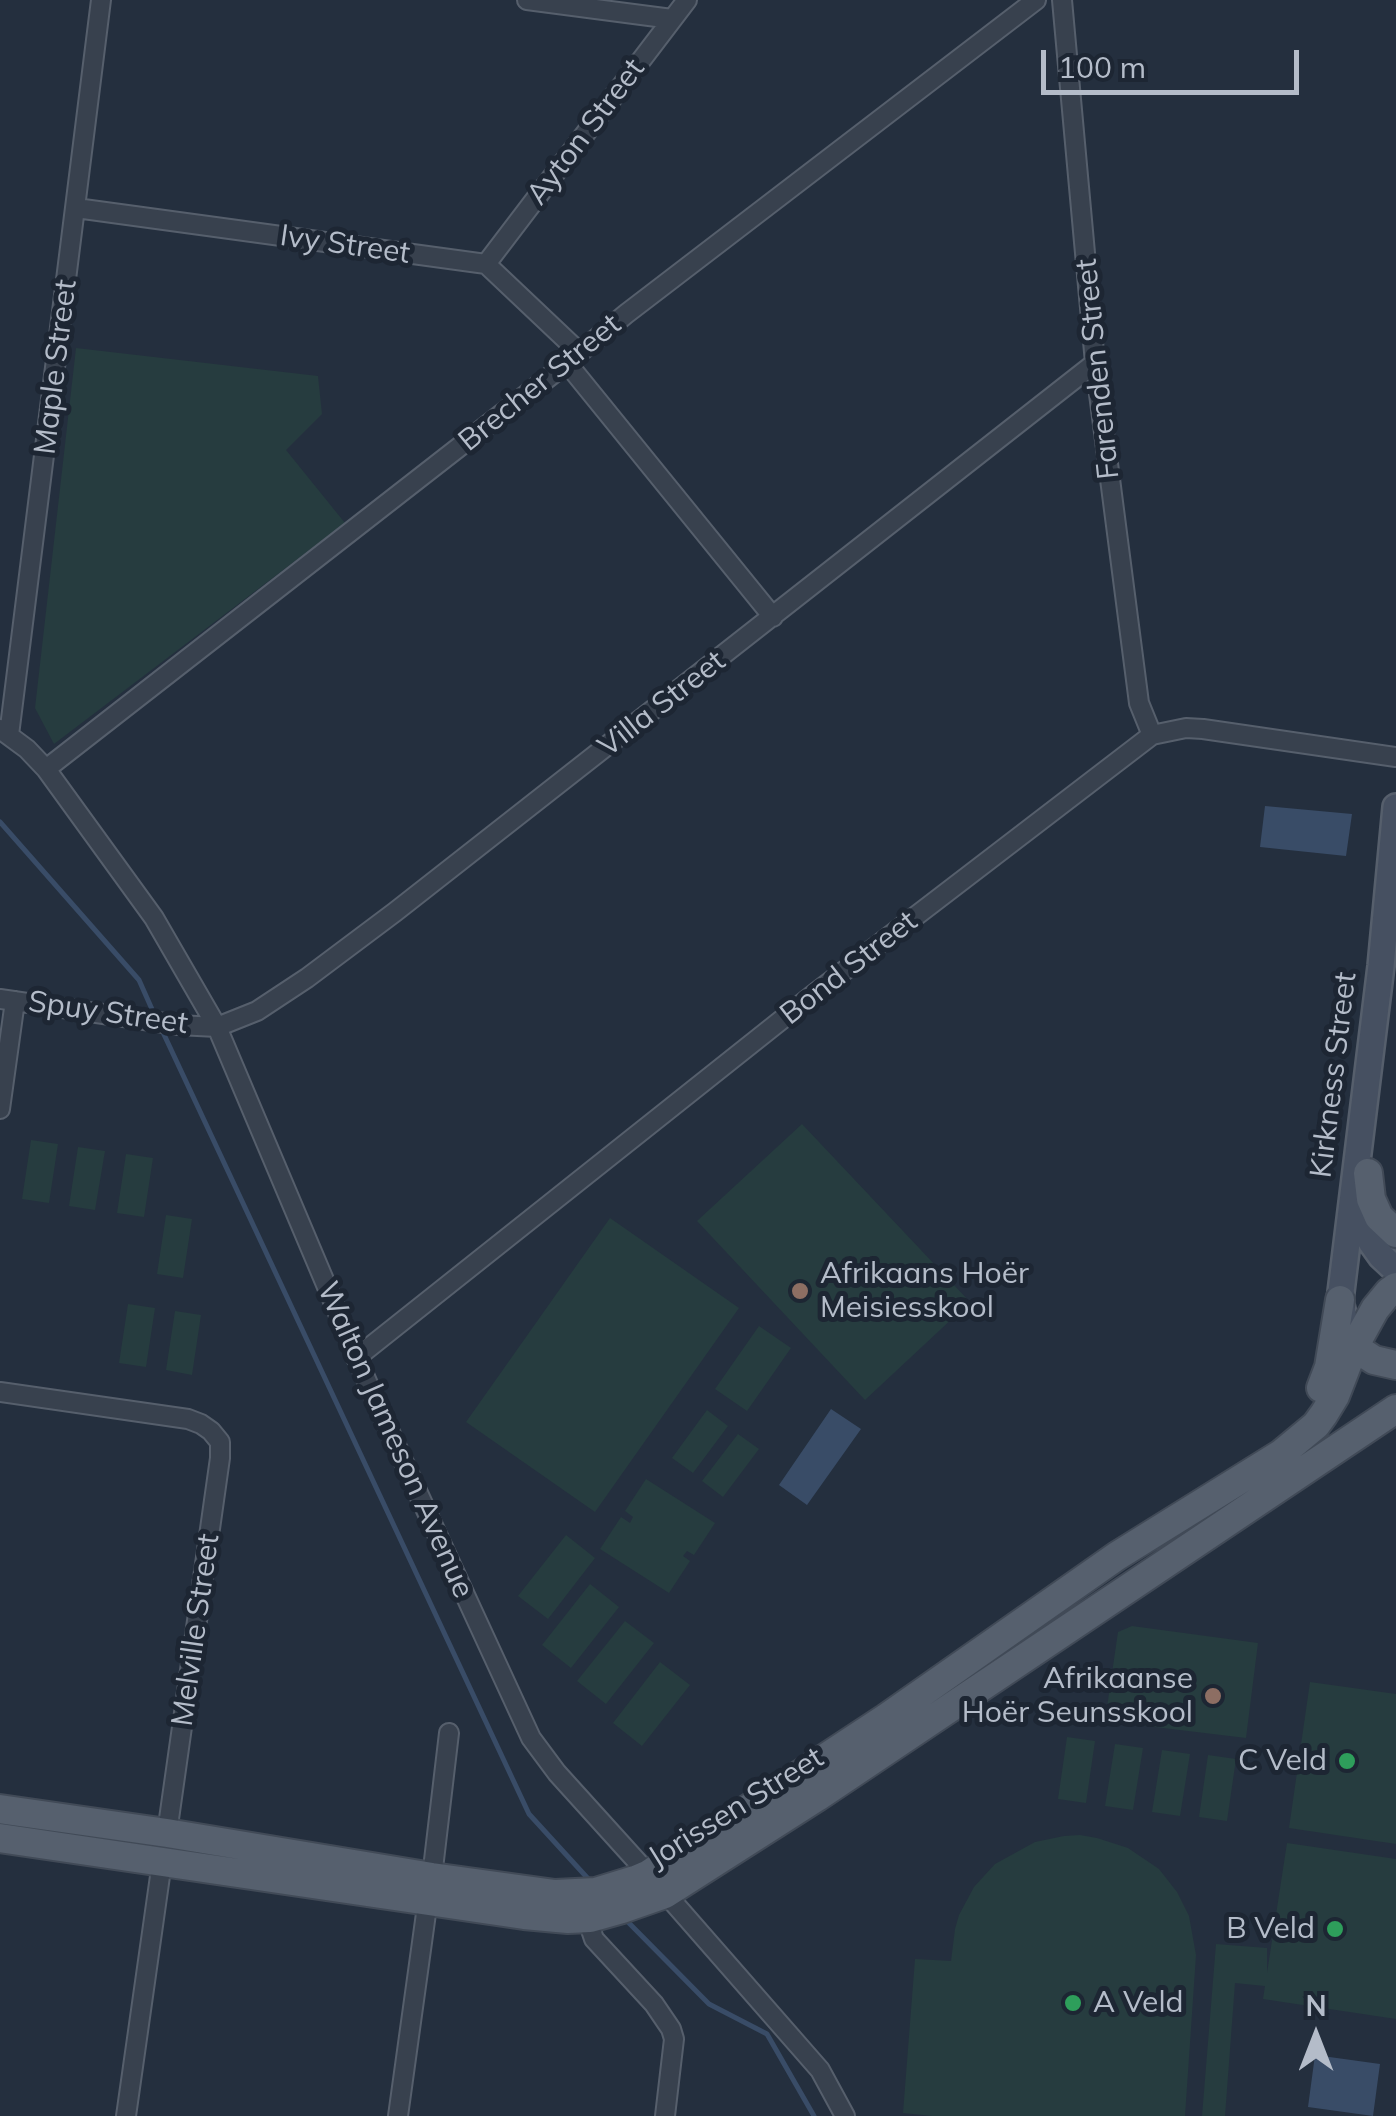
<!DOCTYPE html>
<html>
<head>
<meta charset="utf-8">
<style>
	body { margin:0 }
	#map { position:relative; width:1396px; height:2116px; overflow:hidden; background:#242f3e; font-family:Mulish,sans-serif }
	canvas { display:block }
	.north { position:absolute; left:1266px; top:1986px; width:100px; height:100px; -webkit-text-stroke:8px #1d2633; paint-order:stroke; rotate:0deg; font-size:28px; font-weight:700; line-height:40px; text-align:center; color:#b4bcc9 }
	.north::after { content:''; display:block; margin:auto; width:35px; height:45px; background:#b4bcc9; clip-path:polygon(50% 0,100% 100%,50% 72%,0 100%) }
	.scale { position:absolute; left:1041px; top:50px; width:258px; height:45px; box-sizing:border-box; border:5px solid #b4bcc9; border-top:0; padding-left:12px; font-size:30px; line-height:35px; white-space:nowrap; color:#b4bcc9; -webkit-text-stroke:8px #1d2633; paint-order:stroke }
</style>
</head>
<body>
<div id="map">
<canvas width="1396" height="2116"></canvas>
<div class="north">N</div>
<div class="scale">100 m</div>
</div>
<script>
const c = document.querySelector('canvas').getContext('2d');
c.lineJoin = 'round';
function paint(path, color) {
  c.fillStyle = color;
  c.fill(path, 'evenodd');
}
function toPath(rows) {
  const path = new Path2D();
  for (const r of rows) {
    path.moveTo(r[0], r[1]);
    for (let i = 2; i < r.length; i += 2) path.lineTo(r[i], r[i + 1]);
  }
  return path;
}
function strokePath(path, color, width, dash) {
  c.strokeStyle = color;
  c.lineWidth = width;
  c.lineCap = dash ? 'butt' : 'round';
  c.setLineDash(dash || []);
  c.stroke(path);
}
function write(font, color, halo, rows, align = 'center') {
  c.font = font + ' Mulish,sans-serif';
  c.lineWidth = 10;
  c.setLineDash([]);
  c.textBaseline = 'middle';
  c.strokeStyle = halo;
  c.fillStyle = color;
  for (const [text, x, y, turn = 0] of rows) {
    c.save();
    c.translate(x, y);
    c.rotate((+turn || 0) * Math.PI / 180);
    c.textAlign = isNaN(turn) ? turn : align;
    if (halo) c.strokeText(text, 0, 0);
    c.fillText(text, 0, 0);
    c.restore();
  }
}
const green = toPath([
	[76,348,318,376,322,414,286,450,345,523,54,744,35,708],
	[802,1124,970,1302,865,1400,697,1221],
	[31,1140,58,1144,49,1203,22,1199],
	[78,1147,105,1151,95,1210,69,1206],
	[126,1154,153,1158,144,1217,117,1213],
	[166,1215,192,1219,183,1278,157,1274],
	[610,1218,739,1308,595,1512,466,1422],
	[128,1304,155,1308,146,1367,119,1363],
	[175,1311,201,1315,192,1375,166,1370],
	[759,1326,791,1348,747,1411,715,1389],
	[707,1410,728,1426,693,1473,672,1458],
	[738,1434,759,1449,723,1497,702,1481],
	[646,1479,715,1523,694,1555,687,1551,683,1556,690,1561,669,1593,600,1549,621,1517,630,1523,633,1517,625,1511],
	[566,1535,595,1558,548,1619,518,1596],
	[590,1584,619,1607,571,1668,542,1645],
	[625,1621,654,1643,606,1704,577,1681],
	[1132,1626,1258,1643,1246,1738,1105,1721,1118,1632],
	[660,1662,690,1685,642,1746,613,1723],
	[1310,1682,1396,1694,1396,1844,1289,1828],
	[1067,1737,1095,1741,1086,1803,1058,1799],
	[1115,1744,1143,1748,1133,1810,1105,1806],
	[1162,1750,1190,1754,1180,1816,1152,1812],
	[1208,1755,1236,1759,1227,1821,1199,1817],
	[1080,1835,1097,1838,1128,1848,1159,1869,1177,1892,1189,1916,1196,1955,1185,2116,932,2116,903,2113,915,1959,951,1961,955,1929,959,1915,974,1887,995,1864,1035,1842,1064,1836],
	[1287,1843,1396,1859,1396,2019,1263,1999,1265,1986,1235,1983,1225,2116,1202,2116,1216,1944,1267,1948,1267,1973]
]);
const water = toPath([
	[1265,806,1352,814,1346,856,1260,847],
	[831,1409,861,1429,807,1505,779,1485],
	[1315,2055,1380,2064,1373,2116,1308,2107]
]);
const stream = toPath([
	[0,822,139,980,155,1016],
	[160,1026,529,1814,592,1883],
	[623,1917,709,2004,767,2034,814,2116]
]);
const street = toPath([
	[527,0,672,19],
	[1062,0,1095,363,1139,703,1152,735],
	[76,208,486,264,579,352],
	[486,264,687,0],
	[567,363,773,617],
	[0,729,27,749,46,769,154,918,217,1027,371,1391,531,1738,557,1773,652,1878,820,2070,845,2116],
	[9,735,101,0],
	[46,769,567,363,626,314,1036,0],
	[0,999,178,1025,217,1027,257,1011,307,978,395,912,1095,363],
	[0,1109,15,1001],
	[356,1358,814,994,1152,735,1186,728,1203,729,1396,757],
	[0,1392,188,1419,201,1424,211,1431,220,1442,220,1458,167,1833],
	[432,1877,449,1733],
	[587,1918,594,1939,654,2004,671,2029,674,2039,665,2116],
	[126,2116,162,1862],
	[398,2116,428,1899]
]);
const secondary = toPath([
	[1366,1192,1367,1225,1371,1242,1381,1256,1396,1270],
	[1344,1319,1340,1300,1381,966,1396,807]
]);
const primary = toPath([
	[1368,1173,1371,1199,1379,1217,1396,1233],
	[1354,1347,1374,1360,1396,1365],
	[1321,1388,1329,1367,1340,1300],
	[0,1809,167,1833,432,1877,555,1894,596,1892,635,1880,649,1874,886,1718,1117,1556,1281,1454,1316,1425,1324,1414,1335,1396,1354,1347,1375,1309,1389,1292,1396,1287],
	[0,1838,524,1915,568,1919,590,1918,622,1909,665,1894,817,1797,1396,1409]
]);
const markers = [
	[800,1291,10,"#8d6e63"],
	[1213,1696,10,"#8d6e63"],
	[1347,1761,10,"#2e9e5b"],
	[1335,1929,10,"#2e9e5b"],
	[1073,2003,10,"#2e9e5b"]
];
const streetNames = [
	["Ayton Street",586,132,-53],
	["Ivy Street",345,245,8],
	["Maple Street",56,367,-83],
	["Farenden Street",1098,369,-96],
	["Brecher Street",540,383,-39],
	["Villa Street",662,704,-38],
	["Bond Street",849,968,-38],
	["Spuy Street",108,1013,8],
	["Kirkness Street",1334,1075,-83],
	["Walton Jameson Avenue",395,1440,66],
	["Melville Street",196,1630,-82],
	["Jorissen Street",736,1808,-32]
];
const poiNames = [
	["Afrikaans Hoër",820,1274,"left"],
	["Meisiesskool",820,1308,"left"],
	["Afrikaanse",1193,1679],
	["Hoër Seunsskool",1193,1713],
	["C Veld",1327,1761],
	["B Veld",1315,1929],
	["A Veld",1093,2003,"left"]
];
paint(green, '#263c3f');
paint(water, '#394c67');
strokePath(stream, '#394c67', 5);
strokePath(street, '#565f6c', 22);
strokePath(secondary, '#565f6c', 30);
strokePath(primary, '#414a57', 32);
strokePath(street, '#38414e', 18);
strokePath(secondary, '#465061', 25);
strokePath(primary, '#56606e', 28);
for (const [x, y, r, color] of markers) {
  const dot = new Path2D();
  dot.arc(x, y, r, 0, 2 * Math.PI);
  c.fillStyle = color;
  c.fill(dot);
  strokePath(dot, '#1d2633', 4);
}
write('30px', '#b4bcc9', '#1d2633', streetNames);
write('30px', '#b4bcc9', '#1d2633', poiNames, 'right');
</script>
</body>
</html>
